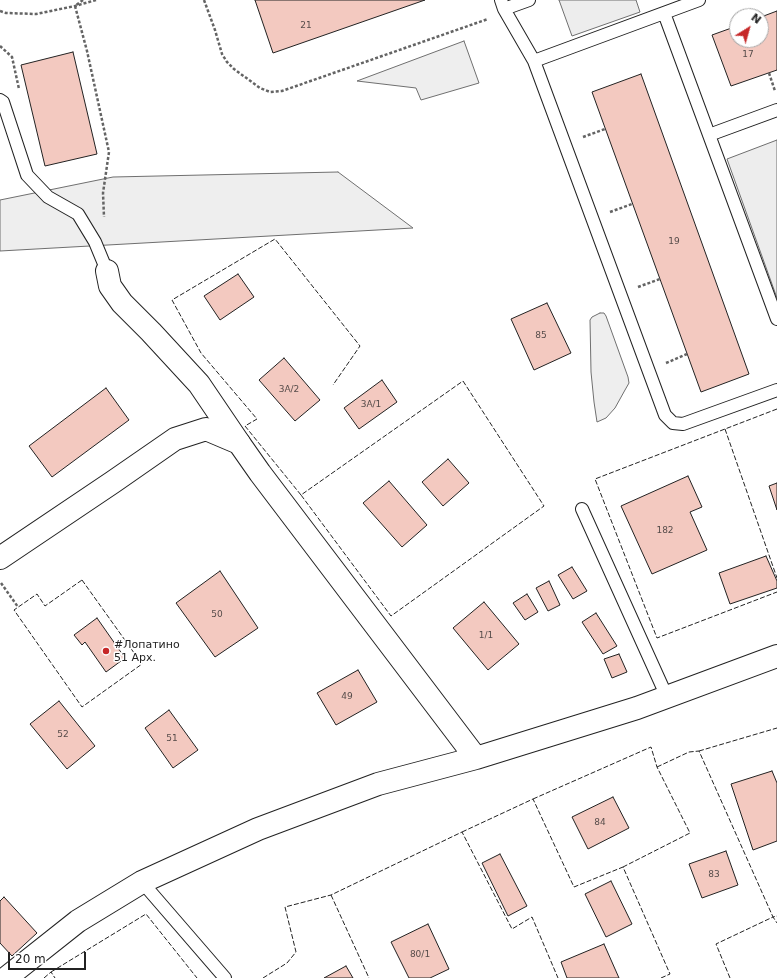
<!DOCTYPE html>
<html>
<head>
<meta charset="utf-8">
<style>
	body { margin:0 }
	#map { position:relative; width:777px; height:978px; overflow:hidden; background:#fff; font-family:"DejaVu Sans",sans-serif }
	canvas { display:block }
	.north { position:absolute; left:729px; top:8px; width:40px; height:40px; box-sizing:border-box; background:#fff; border:1px solid #a7a7a7; border-radius:50%; rotate:37deg; font-size:11px; font-weight:700; line-height:16px; text-align:center; color:#222 }
	.north::after { content:''; display:block; margin:auto; width:14px; height:18px; background:#c62828; clip-path:polygon(50% 0,100% 100%,50% 72%,0 100%) }
	.scale { position:absolute; left:8px; top:952px; width:78px; height:18px; box-sizing:border-box; border:2px solid #222; border-top:0; padding-left:5px; font-size:12px; line-height:14px; white-space:nowrap; color:#222; -webkit-text-stroke:3px #fff; paint-order:stroke }
</style>
</head>
<body>
<div id="map">
<canvas width="777" height="978"></canvas>
<div class="north">N</div>
<div class="scale">20 m</div>
</div>
<script>
const c = document.querySelector('canvas').getContext('2d');
c.lineJoin = 'round';
function paint(path, color) {
  c.fillStyle = color;
  c.fill(path, 'evenodd');
}
function toPath(rows) {
  const path = new Path2D();
  for (const r of rows) {
    path.moveTo(r[0], r[1]);
    for (let i = 2; i < r.length; i += 2) path.lineTo(r[i], r[i + 1]);
  }
  return path;
}
function strokePath(path, color, width, dash) {
  c.strokeStyle = color;
  c.lineWidth = width;
  c.lineCap = dash ? 'butt' : 'round';
  c.setLineDash(dash || []);
  c.stroke(path);
}
function write(font, color, halo, rows, align = 'center') {
  c.font = font + ' "DejaVu Sans",sans-serif';
  c.lineWidth = 3;
  c.setLineDash([]);
  c.textBaseline = 'middle';
  c.strokeStyle = halo;
  c.fillStyle = color;
  for (const [text, x, y, turn = 0] of rows) {
    c.save();
    c.translate(x, y);
    c.rotate((+turn || 0) * Math.PI / 180);
    c.textAlign = isNaN(turn) ? turn : align;
    if (halo) c.strokeText(text, 0, 0);
    c.fillText(text, 0, 0);
    c.restore();
  }
}
const green = toPath([
	[464,41,479,83,421,100,416,88,357,81,464,41],
	[338,172,413,228,0,251,0,200,113,177,338,172],
	[600,313,604,313,606,316,628,377,629,383,625,390,615,408,606,418,597,422,594,402,591,372,590,320,592,317,600,313]
]);
const parking = toPath([
	[559,0,636,0,640,12,572,36,559,0],
	[777,140,777,298,727,159,777,140]
]);
const building = toPath([
	[255,0,425,0,273,53,255,0],
	[777,11,777,70,731,86,712,35,737,26,737,40,761,40,761,17,777,11],
	[73,52,97,154,45,166,21,65,73,52],
	[641,74,749,374,701,392,592,92,641,74],
	[238,274,254,297,220,320,204,296,238,274],
	[547,303,571,353,534,370,511,319,547,303],
	[284,358,320,400,295,421,259,380,284,358],
	[382,380,397,402,359,429,344,408,382,380],
	[106,388,129,420,52,477,29,446,106,388],
	[448,459,469,483,443,506,422,482,448,459],
	[688,476,702,507,690,512,707,550,652,574,621,506,688,476],
	[389,481,427,525,402,547,363,503,389,481],
	[777,483,777,510,769,486,777,483],
	[766,556,777,581,777,588,730,604,719,573,766,556],
	[572,567,587,591,573,599,558,575,572,567],
	[220,571,258,628,215,657,176,603,220,571],
	[549,581,560,605,548,611,536,588,549,581],
	[527,594,538,612,525,620,513,603,527,594],
	[484,602,519,644,488,670,453,628,484,602],
	[596,613,617,646,603,654,582,622,596,613],
	[97,618,125,658,106,672,85,642,82,645,74,635,97,618],
	[619,654,627,672,612,678,604,659,619,654],
	[358,670,377,702,336,725,317,693,358,670],
	[59,701,95,746,67,769,30,724,59,701],
	[169,710,198,750,173,768,145,728,169,710],
	[772,771,777,783,777,841,753,850,731,784,772,771],
	[613,797,629,828,588,849,572,817,613,797],
	[726,851,738,885,702,898,689,864,726,851],
	[500,854,527,906,508,916,482,863,500,854],
	[611,881,632,924,606,937,585,894,611,881],
	[4,897,37,933,12,956,0,943,0,901,4,897],
	[428,924,449,969,430,978,409,978,391,942,428,924],
	[604,944,619,978,567,978,561,962,604,944],
	[346,966,353,978,324,978,346,966]
]);
const path = toPath([
	[83,0,75,6,87,51,109,152,103,193,104,217],
	[204,0,215,30,222,54,227,62,234,69,260,88,270,92,282,91,488,19],
	[0,11,6,13,36,14,75,6,96,0],
	[0,46,12,57,19,89],
	[769,73,775,91],
	[583,137,605,129],
	[610,212,632,204],
	[638,287,660,279],
	[666,363,687,354],
	[1,583,18,607]
]);
const lane = toPath([
	[501,0,504,9,529,0],
	[504,9,534,61,699,0],
	[664,13,777,319],
	[534,61,665,415,673,423,683,424,777,390],
	[0,100,3,102,27,175,48,197,78,214,95,242,107,271],
	[709,135,777,110],
	[582,509,667,697],
	[142,882,225,978]
]);
const street = toPath([
	[0,558,113,482,175,439,206,429,239,443,260,473,476,758],
	[6,978,78,921,142,882,258,829,378,784,476,758,637,708,777,656]
]);
const secondary = toPath([
	[107,271,110,286,122,303,151,332,199,384,239,443]
]);
const fence = toPath([
	[463,381,544,506,391,616,301,495,463,381],
	[777,409,595,479,657,638,777,592],
	[725,429,777,578],
	[301,495,245,426,257,419,201,353,172,300,275,239,360,346,333,385],
	[82,580,142,664,82,707,14,610,37,594,45,606,82,580],
	[699,751,777,728],
	[657,767,689,752,699,751,773,917,777,916],
	[533,799,651,747,657,767,690,833,623,867],
	[462,832,533,799,574,887,623,867,670,974,661,978],
	[331,895,369,978],
	[51,972,146,914,197,978],
	[44,978,51,972,55,978],
	[263,978,287,963,296,952,285,907,331,895,462,832,512,929,532,917,558,978],
	[730,978,716,944,773,917,777,923]
]);
const markers = [
	[106,651,4,"#c62828"]
];
const numberNames = [
	["21",306,26],
	["17",748,55],
	["19",674,242],
	["85",541,336],
	["3А/2",289,390],
	["3А/1",371,405],
	["182",665,531],
	["50",217,615],
	["1/1",486,636],
	["49",347,697],
	["52",63,735],
	["51",172,739],
	["84",600,823],
	["83",714,875],
	["80/1",420,955]
];
const poiNames = [
	["#Лопатино",114,645],
	["51 Арх.",114,658]
];
paint(green, '#eee');
strokePath(green, '#6f6f6f', 1);
paint(parking, '#ededed');
strokePath(parking, '#6f6f6f', 1);
paint(building, '#f3c9c0');
strokePath(building, '#222', 1);
strokePath(lane, '#222', 14);
strokePath(street, '#222', 24);
strokePath(secondary, '#222', 24);
strokePath(path, '#646464', 2.5, [3, 2]);
strokePath(lane, '#fff', 12);
strokePath(street, '#fff', 22);
strokePath(secondary, '#fff', 22);
strokePath(fence, '#222', 1, [5, 2]);
for (const [x, y, r, color] of markers) {
  const dot = new Path2D();
  dot.arc(x, y, r, 0, 2 * Math.PI);
  c.fillStyle = color;
  c.fill(dot);
  strokePath(dot, '#fff', 1.5);
}
write('9px', '#564c4a', null, numberNames);
write('11px', '#222', '#fff', poiNames, 'left');
</script>
</body>
</html>
